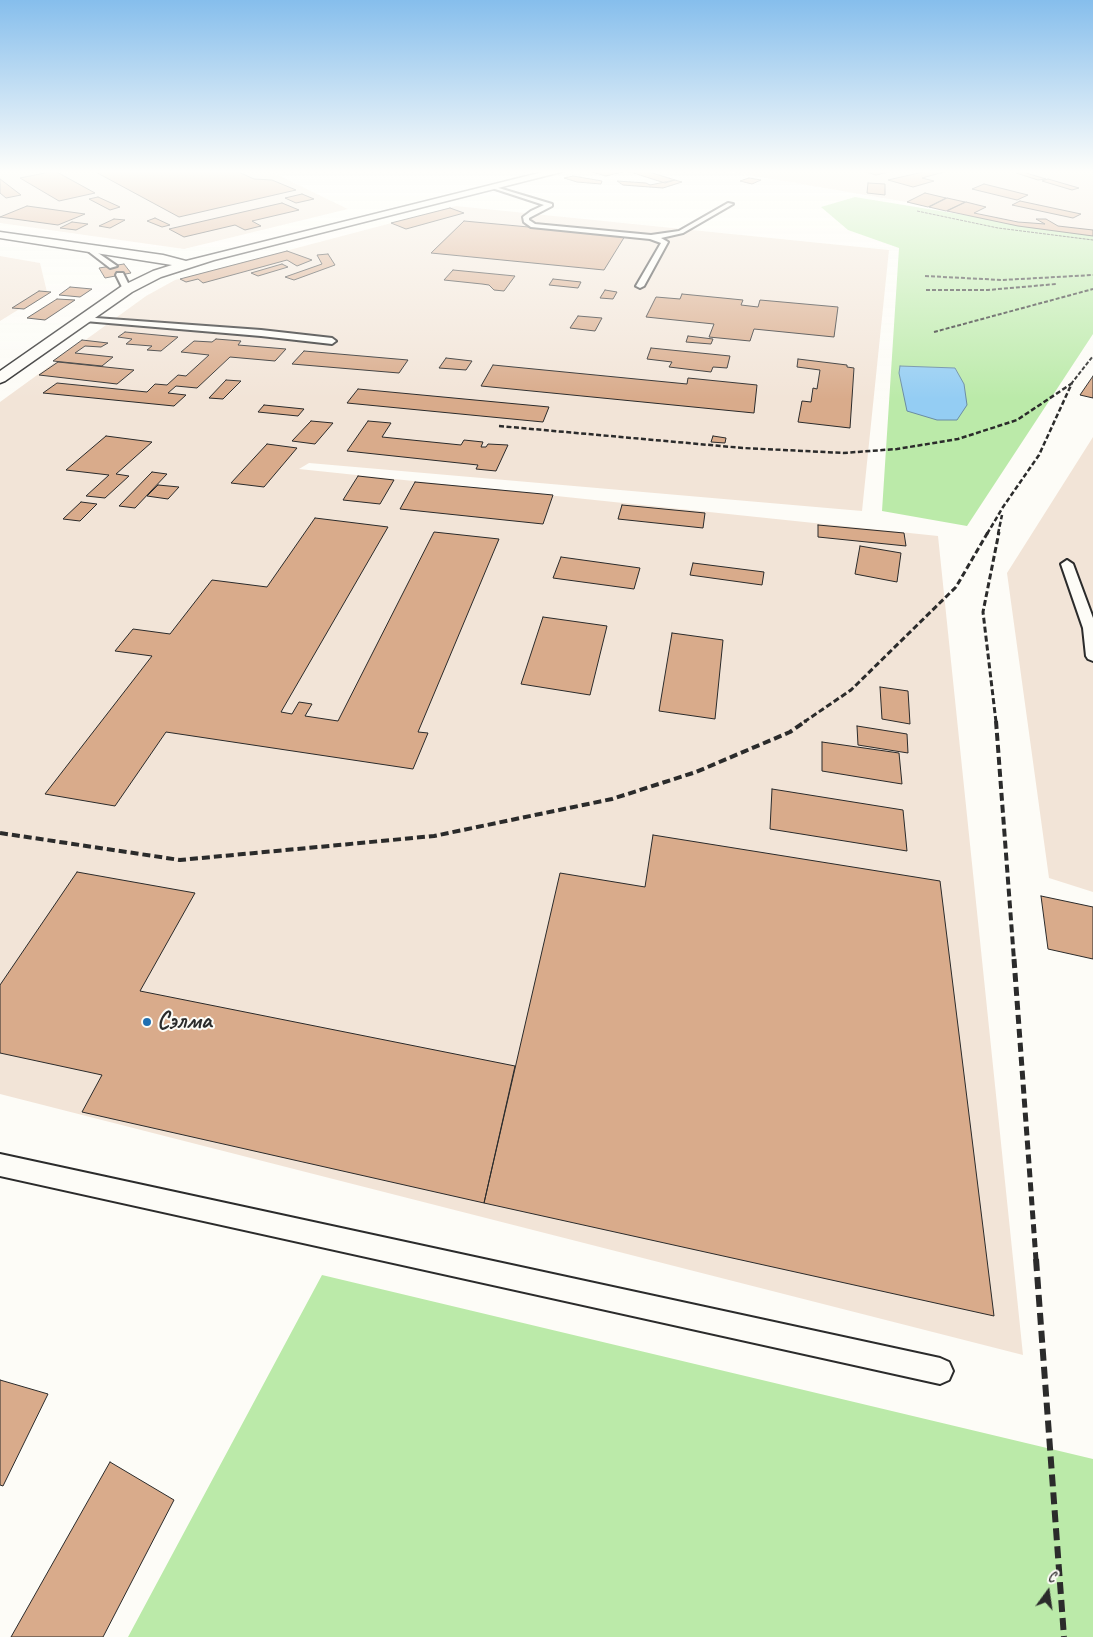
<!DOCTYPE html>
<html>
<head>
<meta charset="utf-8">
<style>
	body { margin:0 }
	#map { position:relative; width:1093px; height:1637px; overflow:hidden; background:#fdfcf7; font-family:Caveat,sans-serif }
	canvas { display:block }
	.north { position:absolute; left:1023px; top:1567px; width:50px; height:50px; -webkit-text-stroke:4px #fdfcf7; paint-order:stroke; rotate:14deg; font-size:14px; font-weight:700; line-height:20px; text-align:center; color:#2b2b2b }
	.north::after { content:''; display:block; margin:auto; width:18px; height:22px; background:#2b2b2b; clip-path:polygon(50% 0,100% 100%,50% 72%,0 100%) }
</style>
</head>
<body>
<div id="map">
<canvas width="1093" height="1637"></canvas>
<div class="north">С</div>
</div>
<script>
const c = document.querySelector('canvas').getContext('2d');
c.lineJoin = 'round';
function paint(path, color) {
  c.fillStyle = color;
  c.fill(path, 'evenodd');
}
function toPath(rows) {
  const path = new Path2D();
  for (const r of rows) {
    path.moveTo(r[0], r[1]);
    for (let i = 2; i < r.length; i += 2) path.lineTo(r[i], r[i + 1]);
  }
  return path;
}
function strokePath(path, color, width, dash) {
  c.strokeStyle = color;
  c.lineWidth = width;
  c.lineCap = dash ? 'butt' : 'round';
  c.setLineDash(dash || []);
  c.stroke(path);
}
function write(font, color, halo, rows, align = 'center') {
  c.font = font + ' Caveat,sans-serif';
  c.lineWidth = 4;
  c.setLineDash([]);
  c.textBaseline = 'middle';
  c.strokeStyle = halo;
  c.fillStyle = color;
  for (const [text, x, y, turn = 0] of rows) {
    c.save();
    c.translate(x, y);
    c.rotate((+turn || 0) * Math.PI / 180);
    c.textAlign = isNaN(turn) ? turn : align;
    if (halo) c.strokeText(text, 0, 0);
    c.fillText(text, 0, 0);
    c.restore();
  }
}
const built = toPath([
	[0,170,56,170,61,174,80,170,267,170,348,209,184,249,0,223],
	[720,170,1093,170,1093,234],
	[456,206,889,250,862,511,309,463,299,469,938,536,1023,1355,0,1094,0,402,146,296,175,280],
	[0,256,40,263,47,292,0,321],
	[1093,437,1093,892,1049,878,1007,573]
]);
const green = toPath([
	[855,197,1093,236,1093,334,967,526,882,511,899,248,848,230,821,207],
	[322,1275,1093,1459,1093,1637,128,1637]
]);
const water = toPath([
	[900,366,955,368,964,384,967,405,957,420,937,420,907,411,899,373,900,366]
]);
const building = toPath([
	[92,170,234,170,254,179,272,180,296,190,179,217,92,170],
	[597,170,643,170,675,180,665,183,627,171,606,176,592,172,597,170],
	[872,170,897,170,876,175,866,172,872,170],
	[932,170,951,170,922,178,934,181,913,187,888,180,932,170],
	[55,171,95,193,59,201,20,178,55,171],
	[1023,172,1046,179,1038,180,1016,173,1023,172],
	[573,176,602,181,601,184,577,182,564,178,573,176],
	[749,178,761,180,752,184,740,181,749,178],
	[0,179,21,195,6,198,0,193,0,179],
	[1048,179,1079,188,1072,190,1042,181,1048,179],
	[675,180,682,182,663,188,623,185,617,181,646,183,650,185,675,180],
	[868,183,885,184,885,195,867,193,868,183],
	[984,184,1028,195,1017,200,972,189,984,184],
	[925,193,946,198,928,207,907,202,925,193],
	[302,194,314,199,296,203,285,198,302,194],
	[98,197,120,207,110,210,89,199,98,197],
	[947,198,965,202,946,211,929,207,947,198],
	[1020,201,1081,214,1073,218,1012,205,1020,201],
	[966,202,986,207,974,213,1018,222,1045,224,1036,219,1046,219,1058,226,1093,230,1093,236,1018,226,947,211,966,202],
	[282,203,299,210,252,221,261,226,245,230,235,225,184,237,169,229,282,203],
	[27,206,85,214,58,225,0,217,27,206],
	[450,208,464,213,406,229,391,223,450,208],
	[155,218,170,225,162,227,147,221,155,218],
	[114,219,125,220,110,228,99,226,114,219],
	[464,221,625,236,604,270,431,253,464,221],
	[72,222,88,224,76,230,60,228,72,222],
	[287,251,312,260,297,266,287,260,203,283,198,279,186,282,180,279,287,251],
	[328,254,335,265,294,280,285,277,322,264,317,255,328,254],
	[124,264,131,273,105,278,99,268,124,264],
	[282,264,288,267,258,276,251,273,282,264],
	[453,270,515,276,504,291,494,290,489,285,482,284,444,280,453,270],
	[553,279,581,282,578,288,549,285,553,279],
	[70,287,92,289,80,297,59,295,70,287],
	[605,290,617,292,613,299,600,298,605,290],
	[39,291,51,292,24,309,12,308,39,291],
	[682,294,743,300,741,305,758,307,760,300,838,307,834,337,754,329,750,341,709,337,714,324,646,317,656,297,680,299,682,294],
	[57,299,75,300,45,320,27,318,57,299],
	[578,316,602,318,595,331,570,328,578,316],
	[125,332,178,337,161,351,147,350,152,346,126,344,132,339,118,337,125,332],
	[688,336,713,339,711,344,686,342,688,336],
	[216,339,241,341,238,345,286,349,275,361,230,357,197,388,176,386,168,393,186,395,174,406,43,393,57,383,147,392,155,384,167,385,178,375,186,376,209,355,181,352,194,341,212,342,216,339],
	[82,340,108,343,101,347,85,346,75,353,113,357,102,366,53,361,82,340],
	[651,348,730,356,727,368,713,367,711,372,669,367,672,362,647,359,651,348],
	[304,351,408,360,399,373,292,364,304,351],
	[446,358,472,361,466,370,439,368,446,358],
	[798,359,847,365,847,367,854,368,850,428,798,422,802,401,811,402,813,388,817,389,820,370,797,367,798,359],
	[58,362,134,370,117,384,39,375,58,362],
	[493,365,687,384,688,378,757,385,754,413,481,386,493,365],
	[1093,376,1093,398,1080,395,1093,376],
	[226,380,241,381,223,399,209,398,226,380],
	[358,389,549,407,543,422,347,403,358,389],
	[264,405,304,409,298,416,258,412,264,405],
	[311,421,333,423,315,444,292,441,311,421],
	[368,421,391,423,382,437,461,445,464,440,483,442,481,447,486,447,488,444,508,445,496,471,476,469,478,465,347,451,368,421],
	[106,436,152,442,116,474,129,476,105,498,86,496,109,475,66,470,106,436],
	[713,436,726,438,725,443,711,442,713,436],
	[267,444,297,448,264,487,231,483,267,444],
	[152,472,167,474,135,508,119,506,152,472],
	[358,476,394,480,380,504,343,500,358,476],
	[415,482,553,495,543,524,400,509,415,482],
	[158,485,179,487,168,499,147,496,158,485],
	[81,502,97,504,80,521,63,519,81,502],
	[622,505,705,513,703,528,618,519,622,505],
	[315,518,388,527,281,712,292,714,299,702,312,704,305,716,338,721,434,532,499,539,418,732,428,733,413,769,166,732,115,806,45,794,152,656,115,651,133,629,170,634,212,580,267,587,315,518],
	[818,525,904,533,906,546,818,537,818,525],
	[860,546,901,553,897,582,855,574,860,546],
	[561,557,640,568,634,589,553,578,561,557],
	[693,563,764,572,762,585,690,575,693,563],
	[543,617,607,626,590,695,521,684,543,617],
	[672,633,723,640,715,719,659,711,672,633],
	[880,687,908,691,910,724,882,719,880,687],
	[857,726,907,734,908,753,858,745,857,726],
	[822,742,899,753,902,784,822,771,822,742],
	[772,789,903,810,907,851,770,829,772,789],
	[653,835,940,881,994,1316,484,1203,560,873,645,887,653,835],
	[77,872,195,893,140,991,515,1066,484,1203,82,1112,102,1075,0,1053,0,985,77,872],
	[1041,896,1093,907,1093,959,1048,949,1041,896],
	[0,1380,48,1394,3,1486,0,1485,0,1380],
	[110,1462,174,1500,103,1637,11,1637,110,1462]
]);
const lane = toPath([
	[492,186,552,204,552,206,529,218,529,220,535,224,651,235,679,231,728,203,733,204,683,233,661,238,668,242,644,286,640,288,636,286,661,243,650,239,531,227,524,222,523,217,531,211,544,205,492,188,492,186],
	[84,246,88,246,117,266,110,268,84,248,84,246],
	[117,273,123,273,131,289,130,291,124,291,116,275,117,273],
	[82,317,261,330,332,338,336,341,332,344,261,336,85,321,82,321,82,317],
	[1067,560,1073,564,1093,618,1093,661,1088,659,1086,656,1083,628,1061,564,1067,560],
	[0,1154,940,1358,949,1362,953,1371,949,1380,940,1384,0,1176,0,1154]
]);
const secondary = toPath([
	[551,170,569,170,214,260,161,277,132,292,5,381,0,383,0,371,122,286,153,271,172,265,0,238,0,232,163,255,186,261,551,170]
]);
const railFar6 = toPath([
	[917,211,998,228,1093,240]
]);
const railFar5 = toPath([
	[925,276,1002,280,1093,275],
	[926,290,988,290,1056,284],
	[934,332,1093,289],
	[1071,384,1093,356]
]);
const railFar4 = toPath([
	[499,426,743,448,843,453,897,449,958,439,1017,420,1071,384],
	[987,534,1003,507,1039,455,1072,383],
	[998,534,1002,515]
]);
const railFar3 = toPath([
	[804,722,851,690,956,587,988,532],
	[996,722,983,612,999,532]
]);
const railFar2 = toPath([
	[996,721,1014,960],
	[0,833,180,860,434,836,612,799,696,772,790,732,806,721]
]);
const railFar1 = toPath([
	[1014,959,1036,1260]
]);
const rail = toPath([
	[1036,1259,1064,1637]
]);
const markers = [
	[147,1022,5,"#1f6fb2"]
];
const nearPoinames = [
	["Сэлма",157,1022]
];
paint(built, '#f2e4d7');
paint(green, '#bbeaa9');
paint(water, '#94cdf3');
strokePath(water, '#6a8ca3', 1);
paint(building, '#d9ab8b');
strokePath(building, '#2b2b2b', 1);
strokePath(lane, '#2b2b2b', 4);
strokePath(secondary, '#2b2b2b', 3);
paint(lane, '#fdfcf7');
paint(secondary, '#fdfcf7');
strokePath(railFar6, '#2b2b2b', 1, [3, 1]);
strokePath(railFar5, '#2b2b2b', 2, [4, 2]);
strokePath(railFar4, '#2b2b2b', 2.5, [5, 2.5]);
strokePath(railFar3, '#2b2b2b', 3, [6, 3]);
strokePath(railFar2, '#2b2b2b', 4, [8, 4]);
strokePath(railFar1, '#2b2b2b', 5, [9, 5]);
strokePath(rail, '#2b2b2b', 6, [12, 6]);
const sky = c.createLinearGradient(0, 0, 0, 399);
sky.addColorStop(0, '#86beec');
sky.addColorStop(0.43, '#fefefb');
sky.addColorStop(1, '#fefefb00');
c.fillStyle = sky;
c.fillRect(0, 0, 1093, 399);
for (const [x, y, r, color] of markers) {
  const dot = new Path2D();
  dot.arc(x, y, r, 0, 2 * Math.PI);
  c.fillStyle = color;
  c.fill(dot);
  strokePath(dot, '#fdfcf7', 2);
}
write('bold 24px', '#2b2b2b', '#fdfcf7', nearPoinames, 'left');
</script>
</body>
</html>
